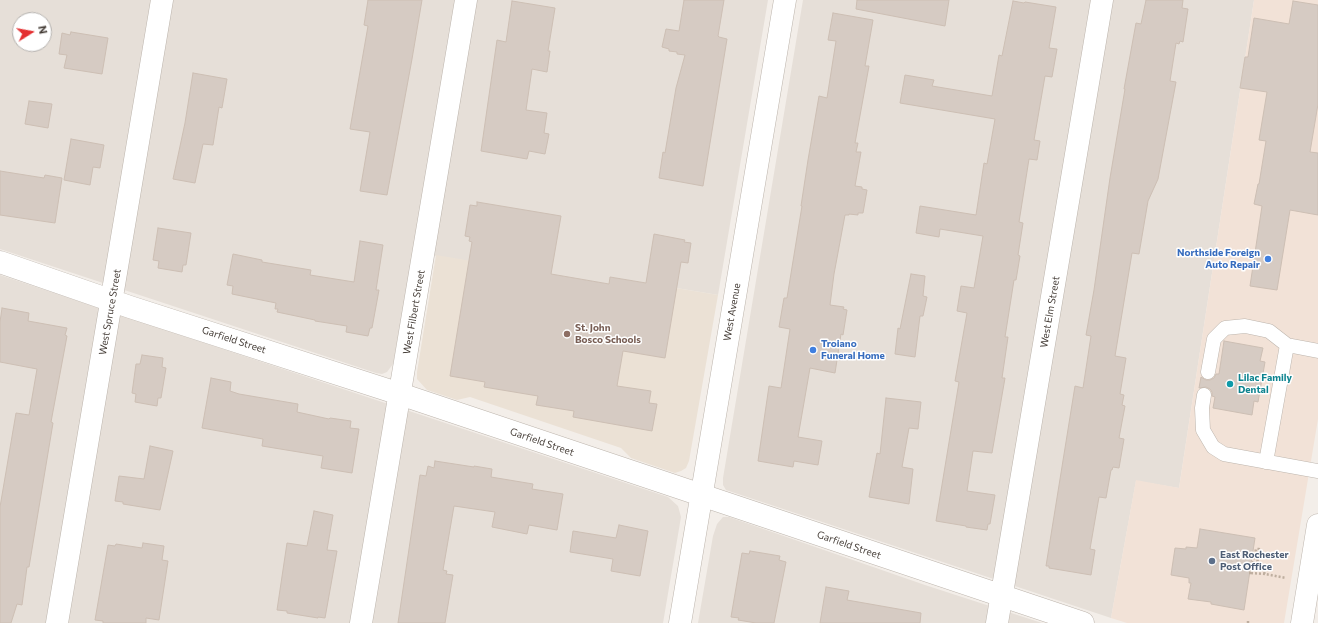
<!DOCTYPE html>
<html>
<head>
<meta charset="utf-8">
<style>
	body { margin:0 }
	#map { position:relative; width:1318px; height:623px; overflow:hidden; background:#f3eee9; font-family:Commissioner,sans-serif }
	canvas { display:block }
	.north { position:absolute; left:12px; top:12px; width:40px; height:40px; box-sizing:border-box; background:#fff; border:1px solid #b5b2af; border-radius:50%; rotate:79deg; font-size:11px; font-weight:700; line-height:16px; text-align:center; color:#463e38 }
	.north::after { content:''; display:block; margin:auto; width:14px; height:18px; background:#e42f31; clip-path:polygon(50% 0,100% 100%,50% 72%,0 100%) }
</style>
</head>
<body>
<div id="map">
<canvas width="1318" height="623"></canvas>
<div class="north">N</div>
</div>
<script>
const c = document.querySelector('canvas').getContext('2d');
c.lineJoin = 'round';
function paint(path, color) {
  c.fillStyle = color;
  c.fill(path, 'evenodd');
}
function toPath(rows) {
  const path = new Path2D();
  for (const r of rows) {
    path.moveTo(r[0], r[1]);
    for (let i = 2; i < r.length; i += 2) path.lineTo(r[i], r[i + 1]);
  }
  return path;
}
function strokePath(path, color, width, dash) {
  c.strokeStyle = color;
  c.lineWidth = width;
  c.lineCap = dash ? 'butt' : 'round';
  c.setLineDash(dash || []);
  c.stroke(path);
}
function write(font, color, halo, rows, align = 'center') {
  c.font = font + ' Commissioner,sans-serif';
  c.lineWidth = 3;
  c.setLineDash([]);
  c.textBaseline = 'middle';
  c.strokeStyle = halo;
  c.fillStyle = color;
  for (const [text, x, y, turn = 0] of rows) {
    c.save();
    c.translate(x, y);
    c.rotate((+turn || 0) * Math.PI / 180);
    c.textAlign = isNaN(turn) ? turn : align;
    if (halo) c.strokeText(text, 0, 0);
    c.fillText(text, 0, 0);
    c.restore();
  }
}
const residential = toPath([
	[0,0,768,0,718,295,610,277,609,284,413,252,393,364,387,372,382,374,376,373,0,249],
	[20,20,44,20,44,44,20,44],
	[803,0,1254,0,1179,488,1136,481,1111,618,726,490,723,485,723,478],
	[0,275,668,497,678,506,681,517,663,623,0,623],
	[723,517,729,517,925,585,1042,623,698,623,713,536,717,524]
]);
const commercial = toPath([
	[1254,0,1318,0,1318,419,1284,623,1127,623,1111,618,1136,480,1179,488]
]);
const education = toPath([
	[436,255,608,284,610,277,718,295,689,461,686,468,681,471,675,473,631,458,621,448,470,397,457,400,427,390,417,379,417,372]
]);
const building = toPath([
	[368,0,422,0,412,59,387,195,360,191,370,132,350,129,368,26,364,25,368,0],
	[684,0,724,0,718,36,719,37,727,39,703,186,659,178,663,152,665,153,676,88,685,55,677,54,677,52,669,51,669,49,662,47,666,29,679,31,684,0],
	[857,0,949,0,945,26,856,9,857,0],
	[1146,0,1183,0,1182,8,1188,9,1183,42,1180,41,1179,44,1176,43,1170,81,1176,82,1158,179,1148,201,1139,254,1132,253,1115,356,1126,358,1120,394,1124,395,1122,405,1125,406,1119,438,1124,439,1119,468,1113,467,1112,470,1111,470,1106,498,1099,497,1090,549,1095,550,1091,575,1049,568,1049,566,1046,566,1075,386,1083,388,1091,336,1086,335,1094,290,1110,178,1125,89,1124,89,1136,23,1141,24,1146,0],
	[512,1,555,8,548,51,550,51,547,72,532,69,526,110,547,113,544,133,549,134,545,154,529,151,527,159,481,151,497,40,506,42,512,1],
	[1013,1,1024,3,1025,2,1056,7,1049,48,1057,49,1052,77,1045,76,1034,140,1040,141,1037,160,1029,159,1019,222,1023,223,1018,255,1020,256,1016,280,1014,280,1005,337,1008,337,1002,378,1005,378,992,453,973,451,967,491,995,495,990,524,988,524,987,530,966,527,966,526,936,521,959,382,955,381,967,313,957,311,961,286,974,288,983,236,940,229,939,237,916,233,920,206,976,215,984,163,987,164,995,119,900,103,905,75,934,80,932,86,992,96,999,55,1002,56,1013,1],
	[1293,1,1318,5,1318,104,1310,152,1318,153,1318,215,1290,210,1277,290,1250,286,1262,206,1254,204,1258,184,1259,184,1266,141,1259,140,1267,92,1240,88,1245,57,1248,57,1254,18,1289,24,1293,1],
	[833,13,873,20,865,66,869,66,855,143,858,143,856,152,861,152,855,186,862,187,862,189,867,190,863,213,858,213,858,215,849,214,849,215,845,215,834,274,830,305,844,307,843,309,847,310,843,335,841,334,835,373,810,368,798,437,822,441,818,465,794,461,793,467,758,461,769,386,781,388,790,329,779,327,784,298,787,298,802,206,801,206,808,160,819,96,827,98,836,41,828,40,833,13],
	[71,32,108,38,102,74,64,68,67,55,59,54,62,33,70,35,71,32],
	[193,73,227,79,222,108,219,107,213,145,203,144,195,183,173,179,185,123,193,73],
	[29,101,52,104,48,128,25,124,29,101],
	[71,139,104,145,100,168,93,167,90,185,64,180,71,139],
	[0,171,44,178,45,175,62,178,55,223,0,215,0,171],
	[477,202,561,216,551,274,609,284,610,277,646,283,654,234,685,240,684,242,691,243,688,263,681,262,665,358,623,351,617,386,651,391,649,403,657,404,652,431,573,417,574,411,536,405,538,396,484,387,485,382,450,376,472,242,469,241,470,237,465,236,470,205,477,206,477,202],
	[158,228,191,233,186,265,183,265,182,272,158,268,159,261,153,260,158,228],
	[360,241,383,245,376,290,379,290,372,328,370,328,368,336,346,332,347,326,315,321,315,320,277,312,278,309,275,309,276,303,232,294,233,286,227,285,233,254,262,260,262,262,311,270,310,275,354,282,360,241],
	[911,274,925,276,923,296,927,297,923,316,920,316,915,357,895,354,898,328,900,329,911,274],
	[2,308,29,313,28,321,67,328,65,335,67,336,51,422,53,423,29,567,27,567,22,605,17,604,11,623,0,623,0,507,16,413,29,415,37,369,0,362,0,322,2,308],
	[1224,341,1263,348,1260,361,1265,362,1258,402,1254,401,1252,415,1213,408,1215,397,1212,396,1212,392,1210,389,1206,387,1199,388,1201,377,1206,380,1210,380,1214,378,1216,374,1219,374,1224,341],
	[142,355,163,358,162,367,166,368,161,398,158,398,157,406,135,402,136,394,132,393,136,364,140,364,142,355],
	[211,378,231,382,230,391,239,394,298,404,297,412,329,419,330,418,351,421,350,428,359,429,352,473,321,468,323,456,262,446,263,439,202,428,211,378],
	[886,398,921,402,918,429,909,428,902,467,913,469,909,504,869,497,877,453,880,454,886,398],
	[150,446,173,451,160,510,123,504,123,502,115,501,119,476,144,479,150,446],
	[435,461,474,467,474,466,492,469,491,477,533,484,532,489,563,494,557,530,529,525,527,534,492,527,495,512,454,506,443,570,447,571,446,574,453,575,445,623,398,623,420,475,426,476,428,466,434,468,435,461],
	[314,511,333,515,327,550,337,551,325,618,318,617,318,618,287,613,287,611,277,610,287,543,307,546,314,511],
	[619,525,648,531,640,576,611,571,613,559,570,552,573,531,616,538,619,525],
	[1200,529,1255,538,1244,610,1211,604,1211,602,1188,599,1191,583,1189,583,1189,578,1171,575,1175,548,1186,549,1186,547,1197,548,1200,529],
	[143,543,164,546,162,560,168,561,159,620,146,618,146,623,103,623,103,621,95,620,108,545,115,546,116,544,142,548,143,543],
	[750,551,780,556,779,560,786,562,774,623,756,623,738,620,739,618,731,617,742,553,749,554,750,551],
	[826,587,849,591,847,600,921,613,920,623,820,623,826,587]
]);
const path = toPath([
	[1249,573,1251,573,1256,549,1259,549,1257,565,1261,567,1265,574,1286,578],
	[1251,573,1265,574],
	[1248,623,1248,621]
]);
const service = toPath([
	[1208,372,1214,339,1225,328,1245,326,1269,331,1287,345,1318,351],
	[1204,395,1202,408,1203,430,1213,447,1224,454,1318,471],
	[1266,462,1287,345]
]);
const minor = toPath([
	[0,262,130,307,400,394,1083,623],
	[57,623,162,0],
	[361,623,466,0],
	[680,623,785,0],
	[997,623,1102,0]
]);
const tertiary = toPath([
	[1302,623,1318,525]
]);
const markers = [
	[1268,259,4,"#3f7fe0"],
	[567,334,4,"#8d6e63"],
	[813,350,4,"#3f7fe0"],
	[1230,384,4,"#0f9aa8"],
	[1212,561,4,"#5c6f8a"]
];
const shopNames = [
	["Northside Foreign",1260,253],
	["Auto Repair",1260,265],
	["Troiano",821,344,"left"],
	["Funeral Home",821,356,"left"]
];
const streetNames = [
	["West Spruce Street",110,312,-80],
	["West Filbert Street",414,312,-80],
	["West Avenue",732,312,-80],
	["West Elm Street",1050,312,-80],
	["Garfield Street",234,340,18],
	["Garfield Street",542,442,19],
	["Garfield Street",849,545,19]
];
const educationNames = [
	["St. John",575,328],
	["Bosco Schools",575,340]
];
const cultureNames = [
	["Lilac Family",1238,378],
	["Dental",1238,390]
];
const serviceNames = [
	["East Rochester",1220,555],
	["Post Office",1220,567]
];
paint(residential, '#e6dfd8');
paint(commercial, '#f2e2d7');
paint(education, '#ebe1d5');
paint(building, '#d6cbc3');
strokePath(building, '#cdbfb4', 1);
strokePath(service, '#bdb5ad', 15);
strokePath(minor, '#bdb5ad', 23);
strokePath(tertiary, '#bdb5ad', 23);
strokePath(path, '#beae9f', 2.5, [2, 2]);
strokePath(service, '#fff', 14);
strokePath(minor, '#fff', 22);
strokePath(tertiary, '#fff', 22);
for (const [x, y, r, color] of markers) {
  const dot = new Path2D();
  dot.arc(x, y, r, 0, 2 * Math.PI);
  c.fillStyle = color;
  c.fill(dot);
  strokePath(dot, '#fff', 1.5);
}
write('bold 10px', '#366cbe', '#fff', shopNames, 'right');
write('10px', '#463e38', '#fff', streetNames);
write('bold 10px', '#785e54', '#fff', educationNames, 'left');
write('bold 10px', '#0d838f', '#fff', cultureNames, 'left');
write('bold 10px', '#4e5e75', '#fff', serviceNames, 'left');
</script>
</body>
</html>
